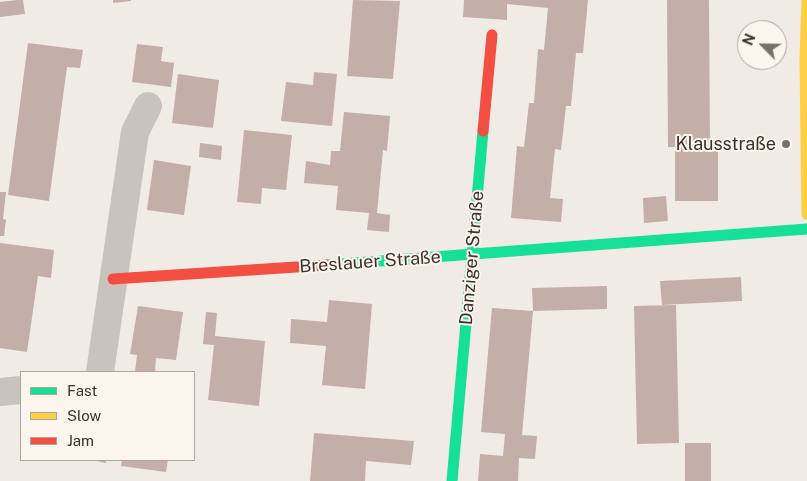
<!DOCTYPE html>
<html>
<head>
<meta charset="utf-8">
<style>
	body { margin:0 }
	#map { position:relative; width:807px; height:481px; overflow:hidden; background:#f0ebe5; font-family:"Public Sans",sans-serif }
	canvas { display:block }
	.legend { position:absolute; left:20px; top:371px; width:175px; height:90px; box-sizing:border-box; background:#fbf5ee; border:1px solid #aea6a0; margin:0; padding:6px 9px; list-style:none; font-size:15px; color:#3b302b }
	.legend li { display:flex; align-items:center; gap:10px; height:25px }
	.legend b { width:25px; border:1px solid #aea6a0 }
	.north { position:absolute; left:737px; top:20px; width:50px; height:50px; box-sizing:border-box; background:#fbf5ee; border:1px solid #aea6a0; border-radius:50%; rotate:293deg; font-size:14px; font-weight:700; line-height:20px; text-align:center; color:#3b302b }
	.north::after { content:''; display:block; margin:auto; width:18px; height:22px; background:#7a716c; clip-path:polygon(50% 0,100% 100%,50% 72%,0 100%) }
</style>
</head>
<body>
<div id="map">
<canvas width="807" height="481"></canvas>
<ul class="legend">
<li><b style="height:6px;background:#16e098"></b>Fast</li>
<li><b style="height:6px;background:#ffcf43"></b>Slow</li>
<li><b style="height:6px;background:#f24e42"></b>Jam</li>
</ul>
<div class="north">N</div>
</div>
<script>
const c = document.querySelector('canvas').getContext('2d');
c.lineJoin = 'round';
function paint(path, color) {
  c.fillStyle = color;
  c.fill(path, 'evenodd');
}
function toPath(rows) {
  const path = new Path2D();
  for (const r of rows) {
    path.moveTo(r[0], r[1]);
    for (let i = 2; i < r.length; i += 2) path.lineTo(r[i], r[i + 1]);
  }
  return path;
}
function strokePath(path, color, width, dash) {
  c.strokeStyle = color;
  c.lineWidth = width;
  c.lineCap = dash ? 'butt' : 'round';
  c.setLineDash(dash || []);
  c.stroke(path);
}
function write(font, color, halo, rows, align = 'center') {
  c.font = font + ' "Public Sans",sans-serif';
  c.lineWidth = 4;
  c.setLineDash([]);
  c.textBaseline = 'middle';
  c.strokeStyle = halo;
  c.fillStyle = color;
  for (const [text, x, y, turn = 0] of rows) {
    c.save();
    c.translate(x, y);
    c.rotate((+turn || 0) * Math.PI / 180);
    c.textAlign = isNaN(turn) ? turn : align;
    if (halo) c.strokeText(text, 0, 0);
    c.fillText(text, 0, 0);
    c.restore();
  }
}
const building = toPath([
	[18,0,23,0,25,14,0,17,0,2],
	[113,0,131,0,131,1,113,3],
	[353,0,400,1,393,79,347,76],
	[464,0,588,0,583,53,576,53,571,106,566,106,561,150,555,149,550,198,563,199,561,222,511,218,517,146,524,147,529,103,534,103,538,49,544,50,548,8,507,4,507,20,463,17],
	[667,0,709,0,710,147,718,147,718,201,675,201,675,147,668,147],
	[28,43,83,50,80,68,67,67,49,201,8,195],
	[137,44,163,47,161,61,174,63,171,87,132,82],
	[314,72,337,74,332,126,281,121,286,82,313,85],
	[178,74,219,80,213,128,172,123],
	[344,112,390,116,387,151,383,150,377,213,390,215,389,232,367,230,369,213,336,210,338,186,304,183,306,161,330,165,331,151,340,151],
	[244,130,292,135,286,190,262,188,261,204,237,202],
	[200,143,222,146,221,160,199,157],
	[154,160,191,166,184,215,147,210],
	[0,192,6,192,3,219,6,220,4,236,0,236],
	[666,196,668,221,644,223,643,198],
	[0,243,54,250,51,278,38,276,27,352,0,348],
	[741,277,742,301,662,305,660,281],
	[607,286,607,309,533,311,532,288],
	[329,300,372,304,365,389,322,385,326,346,290,343,291,319,327,322],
	[676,305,679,443,637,444,634,306],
	[138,306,183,312,176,360,156,358,155,372,135,372,137,355,130,354],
	[492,308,533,311,522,435,537,436,535,459,519,458,518,481,478,481,480,454,503,456,505,434,481,432],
	[206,312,217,313,215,336,265,341,259,406,208,400,214,345,203,344],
	[314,433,414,441,411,465,366,461,365,481,310,481],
	[685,443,711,443,711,481,685,481],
	[91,460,106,460,106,463],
	[122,460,168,460,166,472,121,466]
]);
const street = toPath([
	[100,372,135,132,148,106],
	[0,392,21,390]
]);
const fast = toPath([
	[327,265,807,229],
	[452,481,483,131]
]);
const slow = toPath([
	[807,0,805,60,807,214]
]);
const jam = toPath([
	[483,131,492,35],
	[113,279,327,265]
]);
const markers = [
	[786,144,5,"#7a716c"]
];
const poiNames = [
	["Klausstraße",776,144]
];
const streetNames = [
	["Danziger Straße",472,258,-85],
	["Breslauer Straße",370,262,-4]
];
paint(building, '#c3afa7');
strokePath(street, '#c9c3be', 28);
strokePath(fast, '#16e098', 11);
strokePath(slow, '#ffcf43', 11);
strokePath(jam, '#f24e42', 11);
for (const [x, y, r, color] of markers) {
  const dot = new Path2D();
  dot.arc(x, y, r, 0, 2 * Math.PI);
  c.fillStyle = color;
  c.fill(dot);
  strokePath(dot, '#fbf5ee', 2);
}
write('18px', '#3b302b', '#fbf5ee', poiNames, 'right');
write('18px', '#3b302b', '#fbf5ee', streetNames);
</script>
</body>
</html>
